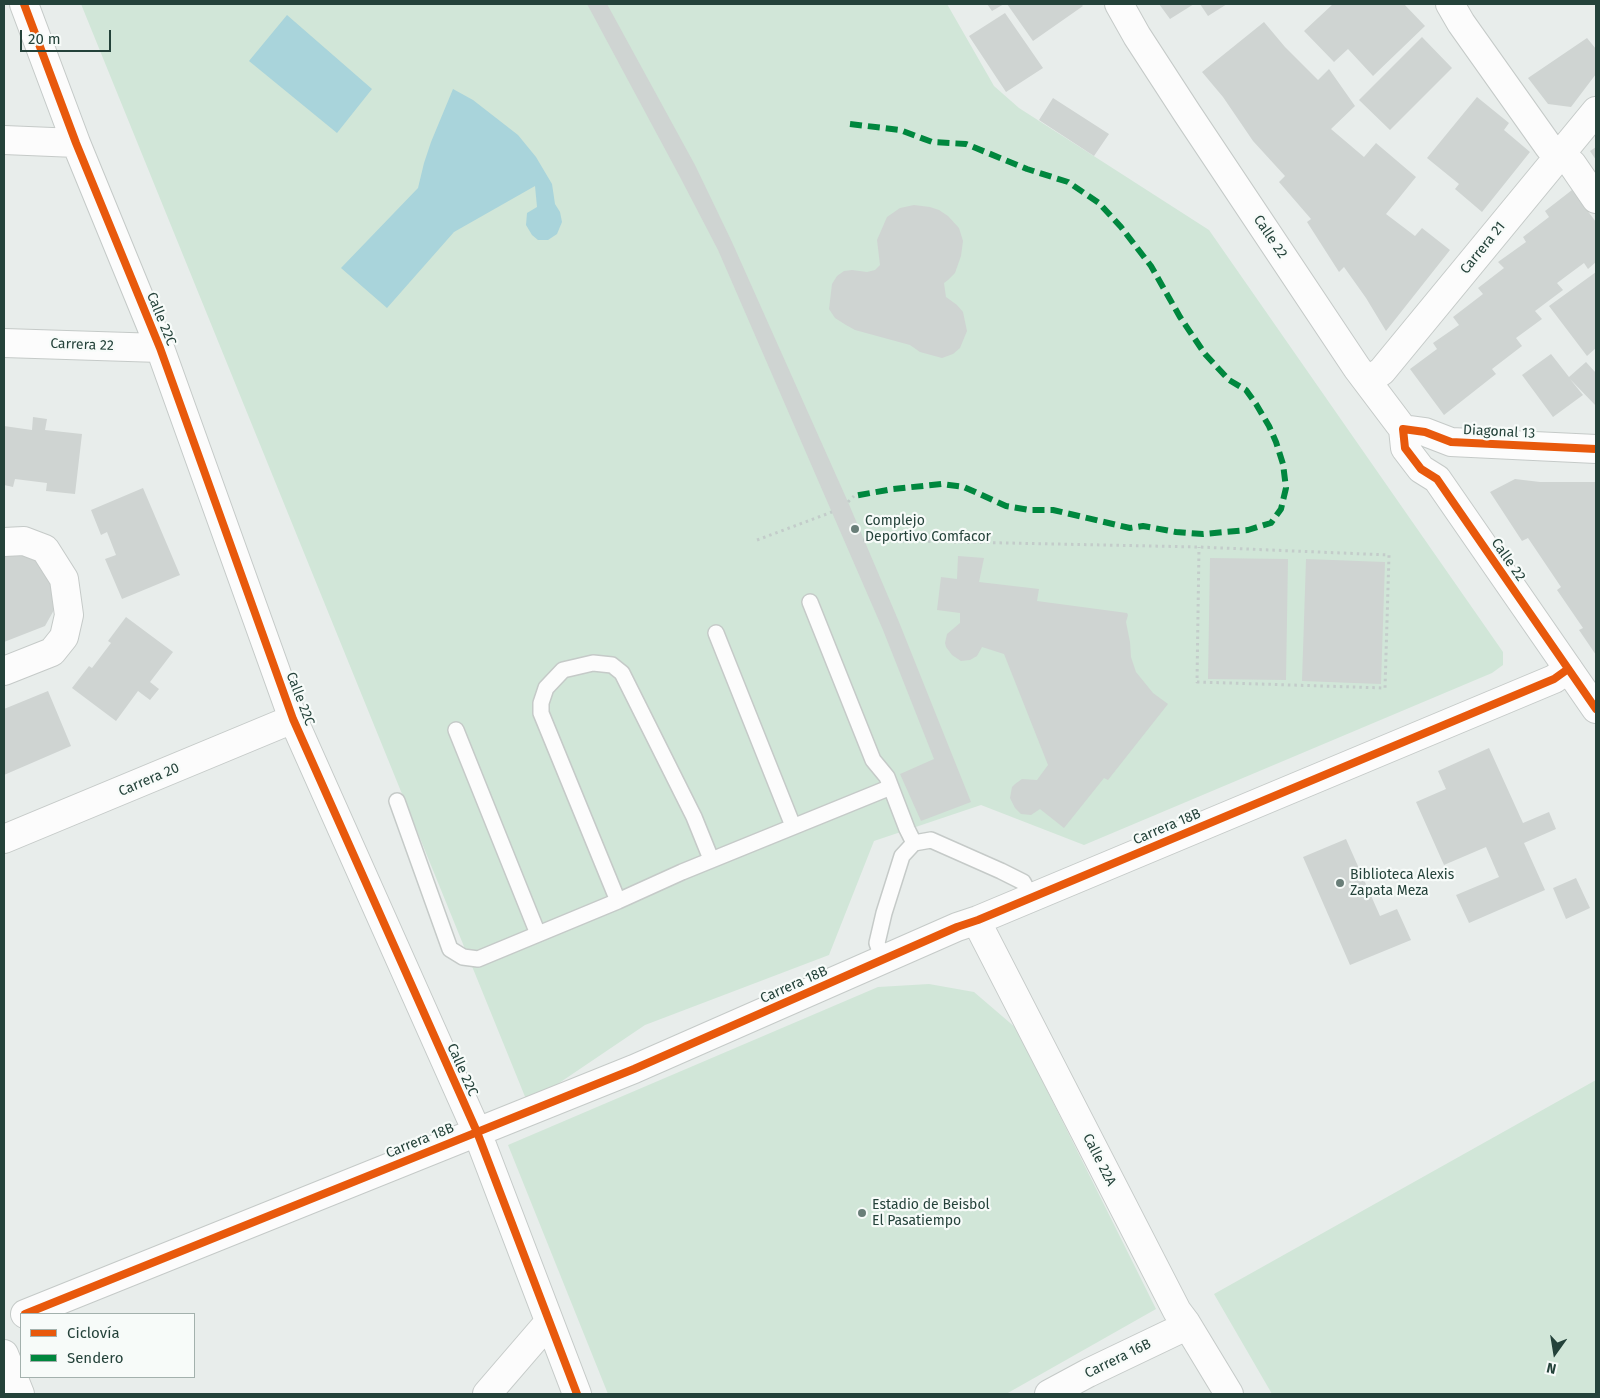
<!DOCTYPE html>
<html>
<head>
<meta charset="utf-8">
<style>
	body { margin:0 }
	#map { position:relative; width:1600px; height:1398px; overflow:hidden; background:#e8edeb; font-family:"Fira Sans",sans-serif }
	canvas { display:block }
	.frame { position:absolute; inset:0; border:5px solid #24423a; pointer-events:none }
	.legend { position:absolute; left:20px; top:1313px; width:175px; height:65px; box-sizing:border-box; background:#f7fbf9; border:1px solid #a3b1ad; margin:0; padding:6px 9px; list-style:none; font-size:15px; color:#24423a }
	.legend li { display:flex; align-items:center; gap:10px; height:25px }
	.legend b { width:25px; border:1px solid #a3b1ad }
	.north { position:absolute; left:1530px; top:1328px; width:50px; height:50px; -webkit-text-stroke:4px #f7fbf9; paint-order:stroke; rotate:193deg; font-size:14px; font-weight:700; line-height:20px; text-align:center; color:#24423a }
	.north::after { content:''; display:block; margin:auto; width:18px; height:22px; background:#24423a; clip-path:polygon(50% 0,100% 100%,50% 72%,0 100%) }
	.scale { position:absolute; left:20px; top:30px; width:91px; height:22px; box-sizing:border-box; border:2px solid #24423a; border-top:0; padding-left:6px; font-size:15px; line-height:18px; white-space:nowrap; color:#24423a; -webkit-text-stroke:4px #f7fbf9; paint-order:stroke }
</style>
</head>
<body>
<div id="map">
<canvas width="1600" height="1398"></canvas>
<div class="frame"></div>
<ul class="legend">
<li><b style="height:6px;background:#e8590c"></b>Ciclovía</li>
<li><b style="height:6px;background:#00873e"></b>Sendero</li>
</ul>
<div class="north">N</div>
<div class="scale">20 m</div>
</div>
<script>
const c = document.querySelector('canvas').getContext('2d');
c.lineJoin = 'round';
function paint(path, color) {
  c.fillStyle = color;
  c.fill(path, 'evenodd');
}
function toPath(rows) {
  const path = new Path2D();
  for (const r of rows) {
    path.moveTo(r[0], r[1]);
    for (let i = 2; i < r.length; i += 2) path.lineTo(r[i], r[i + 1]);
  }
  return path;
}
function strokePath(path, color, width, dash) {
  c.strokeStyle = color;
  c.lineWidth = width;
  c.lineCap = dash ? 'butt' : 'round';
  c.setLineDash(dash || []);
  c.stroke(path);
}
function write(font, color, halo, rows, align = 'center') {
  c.font = font + ' "Fira Sans",sans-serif';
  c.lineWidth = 4.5;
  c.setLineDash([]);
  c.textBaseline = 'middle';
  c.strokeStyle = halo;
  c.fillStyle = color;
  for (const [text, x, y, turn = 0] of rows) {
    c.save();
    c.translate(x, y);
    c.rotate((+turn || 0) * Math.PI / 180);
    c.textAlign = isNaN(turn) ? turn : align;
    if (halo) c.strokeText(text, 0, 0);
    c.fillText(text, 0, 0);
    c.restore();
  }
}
const green = toPath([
	[81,4,947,4,994,86,1019,108,1209,230,1503,652,1503,665,1492,673,1084,845,981,805,874,841,829,955,645,1025,528,1104],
	[929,984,974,992,1016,1028,1156,1309,1006,1394,608,1394,508,1145,878,987],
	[1596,1080,1596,1394,1272,1394,1214,1294]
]);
const water = toPath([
	[287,15,372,89,337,133,249,61],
	[453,89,473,100,518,135,536,157,552,184,555,204,560,212,562,222,557,234,548,240,538,240,532,235,526,225,527,213,537,207,535,186,454,232,387,308,341,268,418,188,424,163,431,142]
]);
const building = toPath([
	[587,4,607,4,695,165,732,242,848,502,899,622,971,802,921,821,900,774,934,759,883,630,718,250,680,177],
	[987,4,1004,4,992,11],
	[1007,4,1081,4,1083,6,1033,41],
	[1159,4,1194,4,1170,19],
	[1200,4,1227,4,1208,16],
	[1333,4,1404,4,1425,26,1373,76,1348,49,1334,62,1304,31],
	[1005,13,1043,68,1006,92,969,36],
	[1264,22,1285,47,1318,80,1329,69,1355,106,1331,129,1364,157,1376,143,1416,177,1386,214,1415,236,1422,228,1450,250,1386,331,1366,298,1344,267,1339,272,1307,222,1311,219,1279,182,1285,176,1253,141,1223,97,1202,72],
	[1422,37,1452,68,1390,130,1359,100],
	[1587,38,1596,49,1596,74,1571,107,1548,104,1528,78],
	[1477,97,1509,123,1504,130,1530,152,1482,212,1455,189,1459,184,1427,158],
	[1053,98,1109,134,1094,156,1039,120],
	[1596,147,1596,160,1590,151],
	[1572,190,1596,222,1596,262,1588,269,1584,263,1557,283,1563,290,1535,311,1542,319,1516,338,1522,346,1492,369,1496,374,1444,415,1410,369,1437,349,1433,343,1459,325,1453,317,1483,294,1478,288,1504,268,1498,262,1526,242,1523,237,1549,217,1545,211],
	[914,205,930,207,939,210,948,216,959,228,963,241,961,256,955,273,948,280,944,283,946,297,957,305,963,312,967,331,960,348,953,354,942,358,920,352,910,345,855,330,846,325,835,318,829,309,832,284,837,276,844,271,852,270,867,272,875,270,880,265,877,240,887,217,900,208],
	[1596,272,1596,348,1587,356,1549,306],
	[1551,354,1569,377,1586,362,1596,373,1596,406,1570,379,1583,395,1553,417,1522,375],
	[33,417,47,419,45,430,82,434,75,494,46,491,47,483,15,479,13,487,4,485,4,426,32,430],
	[1515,479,1540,482,1596,482,1596,655,1579,630,1583,628,1557,590,1561,587,1528,538,1522,541,1490,492],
	[143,488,180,575,122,599,105,559,116,555,107,532,101,535,91,510],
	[4,545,44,561,55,584,54,610,45,626,4,642],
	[958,556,984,558,979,582,1039,589,1037,601,1127,613,1128,615,1126,622,1130,642,1131,657,1136,672,1153,693,1168,704,1108,780,1104,778,1064,828,1040,809,1031,815,1021,814,1015,808,1010,798,1012,787,1015,784,1022,779,1037,780,1048,765,1004,654,982,647,977,656,970,660,961,661,952,655,946,647,945,643,947,634,960,623,960,613,937,610,941,577,957,579],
	[1210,558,1288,559,1286,680,1208,679],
	[1306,559,1385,562,1381,684,1302,681],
	[126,617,173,652,150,682,159,689,150,700,138,691,116,721,72,688,89,666,92,668,111,643,108,641],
	[48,691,71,746,4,775,4,709],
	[1489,748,1523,823,1549,812,1556,829,1524,843,1545,890,1469,923,1456,895,1499,877,1486,847,1444,865,1416,802,1446,789,1438,771],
	[1346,839,1380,916,1397,909,1411,940,1350,965,1303,857],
	[1576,878,1590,908,1566,919,1553,888]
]);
const path = toPath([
	[848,502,854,496],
	[757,540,832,512],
	[863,540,1199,547,1389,555,1385,688,1197,682,1199,547]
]);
const service = toPath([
	[810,602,873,760,887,777,907,829,914,843],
	[716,633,793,826],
	[456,730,538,934],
	[397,801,450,949,463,957,478,959,618,901,682,872,891,787],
	[618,901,541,713,541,703,546,688,563,670,593,663,612,665,622,673,694,817,711,859],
	[883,960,877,943,884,913,902,856,914,843,931,840,1001,871,1023,882,1031,897]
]);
const minor = toPath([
	[24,4,76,143,160,348,293,719,477,1132,577,1394],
	[1450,4,1461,23,1549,147,1572,164,1596,199],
	[4,140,76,143],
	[4,343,160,348],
	[1368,381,1382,371,1596,111],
	[4,542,24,541,45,549,64,579,69,615,64,637,52,652,4,671],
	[4,839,293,719],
	[978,920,981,930,1177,1311,1186,1323,1229,1394],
	[25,1314,634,1069,957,927,978,920,1554,679,1568,669],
	[4,1354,20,1394],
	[487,1394,549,1322],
	[1049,1394,1088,1373,1178,1330,1186,1323]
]);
const tertiary = toPath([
	[1119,4,1137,36,1187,113,1357,368,1403,429,1405,448,1421,469,1437,479,1596,709],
	[1403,429,1425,432,1451,442,1596,449]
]);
const quiet = toPath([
	[850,124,900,130,932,142,966,144,1027,169,1068,182,1099,203,1121,227,1151,266,1180,317,1205,354,1229,380,1246,390,1256,404,1269,426,1276,442,1283,464,1286,488,1281,509,1271,523,1248,530,1203,534,1176,532,1143,526,1130,528,1053,510,1029,510,1006,506,964,487,942,484,893,489,854,496]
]);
const cycleway = toPath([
	[24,4,76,143,160,348,293,719,477,1132,577,1394],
	[1596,449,1451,442,1425,432,1403,429,1405,448,1421,469,1437,479,1596,709],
	[25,1314,634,1069,957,927,978,920,1554,679,1568,669]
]);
const markers = [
	[855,529,5,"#697e78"],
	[1340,883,5,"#697e78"],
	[862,1213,5,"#697e78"]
];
const streetNames = [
	["Calle 22",1270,237,56],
	["Carrera 21",1483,248,-51],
	["Calle 22C",161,319,68],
	["Carrera 22",82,345,2],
	["Diagonal 13",1499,432,3],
	["Calle 22",1508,560,55],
	["Calle 22C",300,699,69],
	["Carrera 20",149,780,-23],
	["Carrera 18B",1167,827,-23],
	["Carrera 18B",794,985,-24],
	["Calle 22C",462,1070,66],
	["Carrera 18B",420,1141,-22],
	["Calle 22A",1099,1160,63],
	["Carrera 16B",1118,1359,-26]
];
const poiNames = [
	["Complejo",865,521],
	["Deportivo Comfacor",865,537],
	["Biblioteca Alexis",1350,875],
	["Zapata Meza",1350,891],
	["Estadio de Beisbol",872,1205],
	["El Pasatiempo",872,1221]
];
paint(green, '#d1e6d8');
paint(water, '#a9d4db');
paint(building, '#cfd4d2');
strokePath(service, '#c5cac8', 18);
strokePath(minor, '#c5cac8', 30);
strokePath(tertiary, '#c5cac8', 30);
strokePath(path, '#c3ccca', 3, [2.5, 4]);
strokePath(service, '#fcfcfc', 15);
strokePath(minor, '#fcfcfc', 28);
strokePath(tertiary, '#fcfcfc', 28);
strokePath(quiet, '#00873e', 6, [12, 6]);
strokePath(cycleway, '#e8590c', 8);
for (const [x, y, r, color] of markers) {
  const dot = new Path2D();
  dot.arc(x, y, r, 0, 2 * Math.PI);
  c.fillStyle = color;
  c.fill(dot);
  strokePath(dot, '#f7fbf9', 2);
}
write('14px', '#24423a', '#f7fbf9', streetNames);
write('14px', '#24423a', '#f7fbf9', poiNames, 'left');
</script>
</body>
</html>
